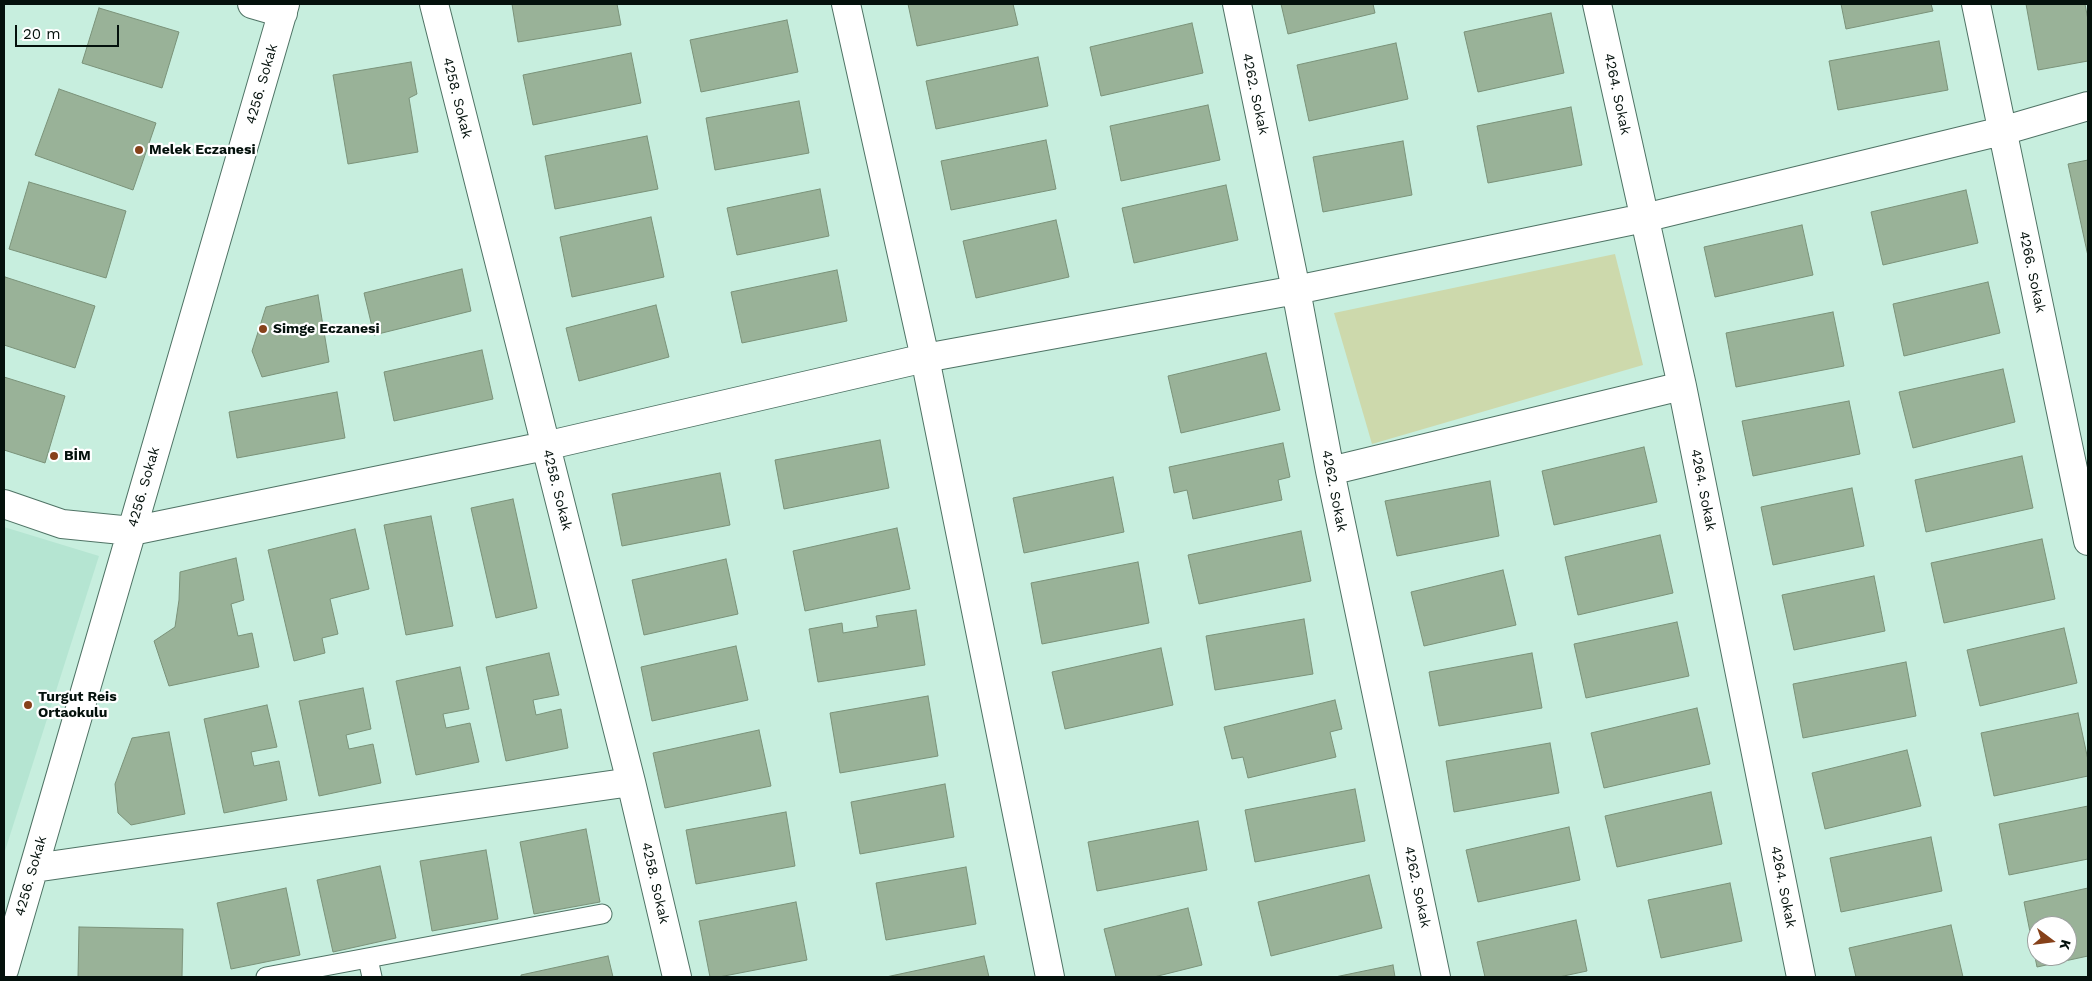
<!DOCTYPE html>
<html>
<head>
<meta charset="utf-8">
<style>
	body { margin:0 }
	#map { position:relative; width:2092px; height:981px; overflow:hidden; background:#c7eede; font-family:"Work Sans",sans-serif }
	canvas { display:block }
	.frame { position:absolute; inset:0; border:5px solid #04110c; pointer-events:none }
	.north { position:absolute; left:2027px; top:916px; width:50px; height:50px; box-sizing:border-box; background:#fff; border:1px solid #9ba09e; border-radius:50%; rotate:105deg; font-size:14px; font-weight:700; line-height:20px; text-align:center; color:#04110c }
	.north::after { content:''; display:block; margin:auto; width:18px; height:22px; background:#86411a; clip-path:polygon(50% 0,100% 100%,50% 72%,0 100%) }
	.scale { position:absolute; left:15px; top:25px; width:104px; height:22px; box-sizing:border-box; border:2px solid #04110c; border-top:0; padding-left:6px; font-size:15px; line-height:18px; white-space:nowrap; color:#04110c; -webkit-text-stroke:4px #fff; paint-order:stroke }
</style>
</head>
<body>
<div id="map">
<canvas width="2092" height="981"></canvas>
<div class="frame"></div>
<div class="north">K</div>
<div class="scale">20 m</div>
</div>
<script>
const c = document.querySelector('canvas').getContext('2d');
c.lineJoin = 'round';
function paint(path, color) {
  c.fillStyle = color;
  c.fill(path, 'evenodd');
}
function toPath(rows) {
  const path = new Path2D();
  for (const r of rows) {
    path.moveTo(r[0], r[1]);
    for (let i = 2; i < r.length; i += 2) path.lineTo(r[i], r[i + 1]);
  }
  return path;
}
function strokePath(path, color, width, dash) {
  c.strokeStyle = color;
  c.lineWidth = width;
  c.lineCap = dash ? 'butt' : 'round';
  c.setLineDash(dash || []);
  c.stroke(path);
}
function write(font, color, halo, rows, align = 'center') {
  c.font = font + ' "Work Sans",sans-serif';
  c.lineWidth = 4.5;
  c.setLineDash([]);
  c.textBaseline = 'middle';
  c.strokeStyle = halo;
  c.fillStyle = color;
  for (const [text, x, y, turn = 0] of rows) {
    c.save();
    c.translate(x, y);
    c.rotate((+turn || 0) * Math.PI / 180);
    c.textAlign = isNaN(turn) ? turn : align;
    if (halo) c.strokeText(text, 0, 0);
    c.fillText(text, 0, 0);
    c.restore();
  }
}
const built = toPath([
	[4,527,99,556,4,854]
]);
const green = toPath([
	[1615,254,1643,365,1372,444,1334,313]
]);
const building = toPath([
	[512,4,617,4,621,25,518,42,512,4],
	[908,4,1013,4,1018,25,917,46,908,4],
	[1281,4,1373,4,1375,13,1288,34,1281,4],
	[1841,4,1931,4,1933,11,1846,29,1841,4],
	[2026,4,2085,4,2088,20,2088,61,2038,70,2026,4],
	[99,8,179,32,162,88,82,63,99,8],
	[1551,13,1564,73,1478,92,1464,32,1551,13],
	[787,20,798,72,701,92,690,40,787,20],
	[1192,23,1203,73,1101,96,1090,47,1192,23],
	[1939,41,1948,90,1838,110,1829,61,1939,41],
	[1396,43,1408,99,1309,121,1297,65,1396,43],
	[631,53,641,103,533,125,523,75,631,53],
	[1038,57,1048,106,936,129,926,81,1038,57],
	[411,62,417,94,409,98,418,152,348,164,333,75,411,62],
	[59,89,156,123,133,190,35,155,59,89],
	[799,101,809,153,715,170,706,118,799,101],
	[1208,105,1220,160,1121,181,1110,126,1208,105],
	[1571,107,1582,165,1488,183,1477,126,1571,107],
	[647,136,658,189,555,209,545,156,647,136],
	[1046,140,1056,189,951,210,941,161,1046,140],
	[1403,141,1412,195,1323,212,1313,157,1403,141],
	[2088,160,2088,256,2068,164,2088,160],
	[29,182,126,211,106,278,9,249,29,182],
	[1226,185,1238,240,1134,263,1122,208,1226,185],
	[820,189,829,236,737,255,727,208,820,189],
	[1966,190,1978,243,1883,265,1871,212,1966,190],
	[651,217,664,277,572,297,560,237,651,217],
	[1056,220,1069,277,976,298,963,241,1056,220],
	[1802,225,1813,275,1715,297,1704,247,1802,225],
	[462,269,471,311,374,335,364,293,462,269],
	[837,270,847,321,742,343,731,292,837,270],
	[5,277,95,306,75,368,4,345,4,283,5,277],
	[1988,282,2000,333,1904,356,1893,304,1988,282],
	[318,295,329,362,262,377,252,351,266,307,318,295],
	[656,305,669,357,579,381,566,328,656,305],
	[1833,312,1844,366,1736,387,1726,333,1833,312],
	[482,350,493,399,394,421,384,372,482,350],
	[1266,353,1280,410,1181,433,1168,376,1266,353],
	[2003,369,2015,422,1913,448,1899,392,2003,369],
	[4,377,65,396,45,463,4,450,4,377],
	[337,392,345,438,237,458,229,412,337,392],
	[1849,401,1860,454,1753,476,1742,421,1849,401],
	[880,440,889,488,784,509,775,460,880,440],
	[1283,443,1290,477,1278,480,1282,500,1193,519,1187,490,1174,493,1169,467,1283,443],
	[1644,447,1657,502,1554,525,1542,471,1644,447],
	[2022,456,2033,508,1926,532,1915,480,2022,456],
	[720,473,730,525,622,546,612,494,720,473],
	[1113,477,1124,532,1024,553,1013,498,1113,477],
	[1490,481,1499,536,1397,556,1385,501,1490,481],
	[1852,488,1864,546,1773,565,1761,507,1852,488],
	[513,499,537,608,496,618,471,508,513,499],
	[431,516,453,626,406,635,384,525,431,516],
	[897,528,910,589,805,611,793,551,897,528],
	[355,529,369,589,330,599,338,634,322,638,325,653,294,661,268,550,355,529],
	[1301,531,1311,581,1199,604,1188,555,1301,531],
	[1660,535,1673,593,1578,615,1565,557,1660,535],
	[2042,539,2055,599,1944,623,1931,563,2042,539],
	[236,558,244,600,231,604,238,636,252,633,259,667,169,686,154,641,175,627,179,600,180,572,236,558],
	[726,559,738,614,644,635,632,580,726,559],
	[1138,562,1149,623,1042,644,1031,583,1138,562],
	[1503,570,1516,625,1424,646,1411,592,1503,570],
	[1874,576,1885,631,1794,650,1782,595,1874,576],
	[916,610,925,665,818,682,809,629,842,623,843,633,878,627,876,616,916,610],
	[1304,619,1313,674,1215,690,1206,636,1304,619],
	[1677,622,1689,676,1586,698,1574,644,1677,622],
	[2064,628,2077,683,1980,706,1967,650,2064,628],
	[736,646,748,700,652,721,641,667,736,646],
	[1161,648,1173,705,1065,729,1052,672,1161,648],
	[549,653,559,695,533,700,536,715,561,709,568,748,506,761,486,667,549,653],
	[1532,653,1542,708,1439,726,1429,672,1532,653],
	[1906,662,1916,716,1803,738,1793,684,1906,662],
	[460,667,469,709,443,714,446,728,470,723,479,762,416,775,396,681,460,667],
	[363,688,371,729,346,735,349,749,373,744,381,783,319,796,299,701,363,688],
	[928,696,938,756,840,773,830,713,928,696],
	[1335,700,1342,729,1330,732,1336,757,1248,778,1243,757,1232,759,1224,727,1335,700],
	[267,705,277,747,251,752,254,766,279,761,287,800,224,813,204,719,267,705],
	[1697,708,1710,764,1604,788,1591,733,1697,708],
	[2078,713,2088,760,2088,776,1994,796,1981,733,2078,713],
	[759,730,771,786,665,808,653,753,759,730],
	[169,732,185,814,131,825,118,813,115,784,132,738,169,732],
	[1550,743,1559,793,1454,812,1446,761,1550,743],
	[1907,750,1921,806,1825,829,1812,773,1907,750],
	[945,784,954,837,860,854,851,802,945,784],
	[1355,789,1365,841,1255,862,1245,810,1355,789],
	[1711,792,1722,844,1617,867,1605,816,1711,792],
	[2088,806,2088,859,2009,875,1999,824,2088,806],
	[786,812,795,866,696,884,686,830,786,812],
	[1198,821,1207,870,1097,891,1088,842,1198,821],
	[1569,827,1580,880,1478,902,1466,850,1569,827],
	[586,829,600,902,534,914,520,842,586,829],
	[1931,837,1942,891,1841,912,1830,858,1931,837],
	[486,850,498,919,432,931,420,861,486,850],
	[380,866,396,938,333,952,317,880,380,866],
	[966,867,976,924,886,940,876,883,966,867],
	[1369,875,1382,928,1271,956,1258,902,1369,875],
	[1730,883,1742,941,1661,958,1648,900,1730,883],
	[286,888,300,955,231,969,217,903,286,888],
	[2088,888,2088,956,2037,967,2024,902,2088,888],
	[2037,926,2067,926,2067,956,2037,956,2037,926],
	[796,902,807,960,719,977,710,977,699,921,796,902],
	[1188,908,1202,965,1154,977,1116,977,1104,929,1188,908],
	[1576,920,1587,971,1559,977,1485,977,1477,942,1576,920],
	[1951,925,1963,977,1856,977,1849,948,1951,925],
	[79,927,183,929,182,977,78,977,79,927],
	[608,956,613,977,521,977,521,975,608,956],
	[984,956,989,977,886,977,984,956],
	[1393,965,1395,977,1335,977,1393,965]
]);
const lane = toPath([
	[368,959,372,977],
	[266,977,602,914]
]);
const street = toPath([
	[252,4,283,13],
	[434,4,631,782,677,977],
	[846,4,925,358,1050,977],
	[1237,4,1296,290,1330,471,1436,977],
	[1597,4,1682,386,1801,977],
	[1976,4,2088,541],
	[1330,471,1682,386],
	[4,504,62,524,132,531,545,446,925,358,1296,290,1644,218,2002,131,2088,106],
	[34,868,631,782],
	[4,970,285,4]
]);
const markers = [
	[139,150,5,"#86411a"],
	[263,329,5,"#86411a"],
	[54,456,5,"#86411a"],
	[28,705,5,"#86411a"]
];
const streetNames = [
	["4256. Sokak",262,84,-74],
	["4262. Sokak",1255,94,78],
	["4264. Sokak",1617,94,78],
	["4258. Sokak",457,98,76],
	["4266. Sokak",2032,272,78],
	["4256. Sokak",144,487,-74],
	["4258. Sokak",557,490,76],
	["4264. Sokak",1703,490,79],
	["4262. Sokak",1334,491,79],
	["4256. Sokak",31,876,-74],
	["4258. Sokak",655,883,77],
	["4262. Sokak",1417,887,78],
	["4264. Sokak",1783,887,79]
];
const poiNames = [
	["Melek Eczanesi",149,150],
	["Simge Eczanesi",273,329],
	["BİM",64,456],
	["Turgut Reis",38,697],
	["Ortaokulu",38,713]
];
paint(built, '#b5e5d2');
paint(green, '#cdd9ac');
paint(building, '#99b298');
strokePath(building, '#7a9279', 1);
strokePath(lane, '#4f7365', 21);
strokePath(street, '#4f7365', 30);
strokePath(lane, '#fff', 19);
strokePath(street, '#fff', 28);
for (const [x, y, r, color] of markers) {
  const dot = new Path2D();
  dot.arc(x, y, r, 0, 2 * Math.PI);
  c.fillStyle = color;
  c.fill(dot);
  strokePath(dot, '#fff', 2);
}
write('14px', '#04110c', '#fff', streetNames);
write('bold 14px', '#04110c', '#fff', poiNames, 'left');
</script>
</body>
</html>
